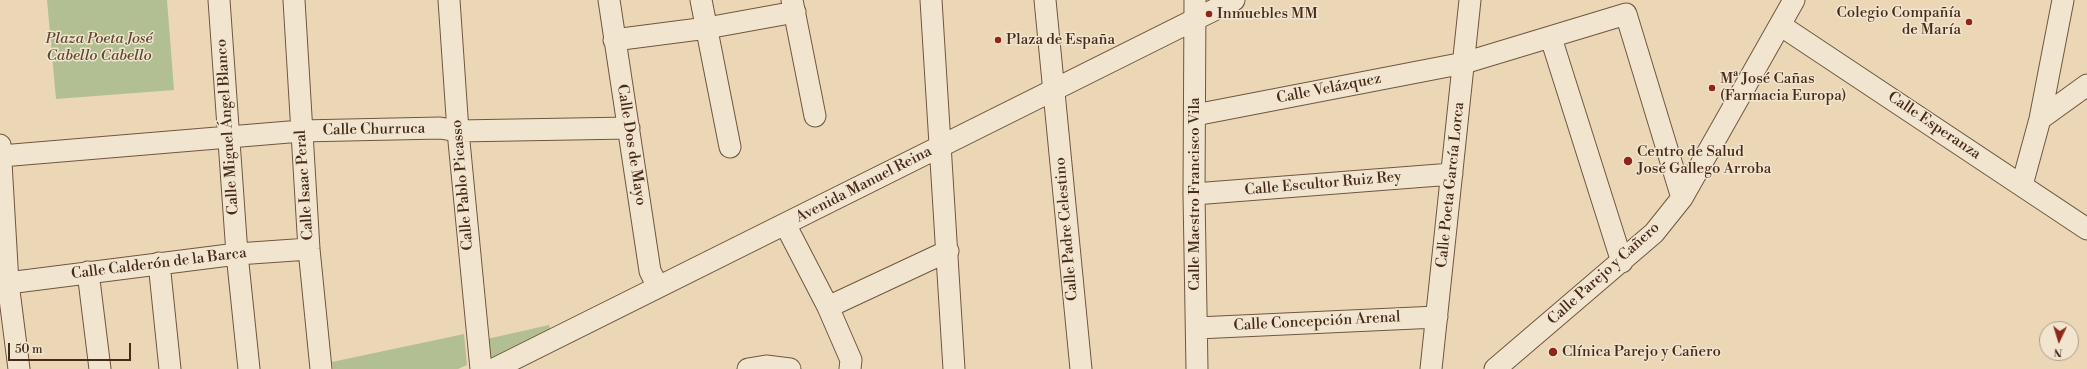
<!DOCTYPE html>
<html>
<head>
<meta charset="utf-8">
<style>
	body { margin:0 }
	#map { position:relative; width:2087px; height:369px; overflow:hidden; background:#ebd7b6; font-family:"Libre Bodoni",serif }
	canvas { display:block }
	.north { position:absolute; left:2039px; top:321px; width:40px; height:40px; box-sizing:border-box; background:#f2e5d0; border:1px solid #ae9b86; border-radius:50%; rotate:184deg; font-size:11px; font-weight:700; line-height:16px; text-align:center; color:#472b18 }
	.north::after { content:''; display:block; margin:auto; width:14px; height:18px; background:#8f2418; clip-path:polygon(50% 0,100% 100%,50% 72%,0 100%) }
	.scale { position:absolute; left:8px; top:343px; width:123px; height:18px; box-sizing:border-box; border:2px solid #472b18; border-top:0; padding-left:5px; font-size:12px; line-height:14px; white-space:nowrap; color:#472b18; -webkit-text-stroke:3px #f2e5d0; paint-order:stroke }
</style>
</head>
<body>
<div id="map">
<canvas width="2087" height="369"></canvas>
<div class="north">N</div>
<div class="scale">50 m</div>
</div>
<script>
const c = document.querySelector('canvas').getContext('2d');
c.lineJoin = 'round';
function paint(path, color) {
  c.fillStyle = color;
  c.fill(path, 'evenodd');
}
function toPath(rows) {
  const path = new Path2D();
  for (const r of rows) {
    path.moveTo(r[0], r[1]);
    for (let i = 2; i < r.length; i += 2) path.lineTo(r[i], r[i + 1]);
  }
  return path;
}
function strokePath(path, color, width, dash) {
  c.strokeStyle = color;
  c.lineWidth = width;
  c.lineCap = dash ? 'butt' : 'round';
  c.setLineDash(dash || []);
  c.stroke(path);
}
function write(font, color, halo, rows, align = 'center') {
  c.font = font + ' "Libre Bodoni",serif';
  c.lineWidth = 3;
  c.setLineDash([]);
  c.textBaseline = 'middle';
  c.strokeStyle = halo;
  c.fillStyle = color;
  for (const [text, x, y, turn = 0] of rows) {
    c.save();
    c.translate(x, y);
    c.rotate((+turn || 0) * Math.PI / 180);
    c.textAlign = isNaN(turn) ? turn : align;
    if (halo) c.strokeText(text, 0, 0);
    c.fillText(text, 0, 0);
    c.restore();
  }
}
const green = toPath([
	[47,0,167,0,174,90,56,99],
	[549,325,553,337,492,367,487,339],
	[464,334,467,365,458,369,333,369,332,362]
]);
const minor = toPath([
	[219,0,237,254,249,369],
	[294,0,309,249,321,369],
	[449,0,458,131,481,369],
	[609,0,650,271,658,287],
	[701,0,730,147],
	[792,0,815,116],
	[931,0,954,369],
	[1045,0,1081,369],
	[1195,0,1194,194,1197,369],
	[1780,25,2087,229],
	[1551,38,1622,262],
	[614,40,707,28,795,12],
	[1195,115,1464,63,1626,14,1682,198],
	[2040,119,2087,85],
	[0,145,8,283,19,369],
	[1,156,301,131,440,128,458,131,629,128],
	[2022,185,2040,119,2063,0],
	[1194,194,1452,174],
	[785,224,828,307,851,360,850,369],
	[159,263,170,369],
	[88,272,100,369],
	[8,283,237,254,309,249],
	[828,307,948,251],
	[1197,328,1437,317],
	[494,369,1234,0],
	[748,369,766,366,790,369],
	[1431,369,1470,0],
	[1495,369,1654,233,1682,198,1794,0]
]);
const markers = [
	[1209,14,4,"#8f2418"],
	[1969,22,4,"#8f2418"],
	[998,40,4,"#8f2418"],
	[1712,88,4,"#8f2418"],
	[1628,161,5,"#8f2418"],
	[1553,352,5,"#8f2418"]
];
const poiNames = [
	["Colegio Compañía",1961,13,"right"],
	["de María",1961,30,"right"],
	["Inmuebles MM",1217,14],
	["Plaza de España",1006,40],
	["Mª José Cañas",1720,79],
	["(Farmacia Europa)",1720,96],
	["Centro de Salud",1637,152],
	["José Gallego Arroba",1637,169],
	["Clínica Parejo y Cañero",1562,352]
];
const parkNames = [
	["Plaza Poeta José",99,39],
	["Cabello Cabello",99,56]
];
const streetNames = [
	["Calle Velázquez",1329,89,-11],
	["Calle Esperanza",1934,126,34],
	["Calle Miguel Ángel Blanco",228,127,-94],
	["Calle Churruca",374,130,-1],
	["Calle Dos de Mayo",631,145,81],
	["Calle Escultor Ruiz Rey",1323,184,-5],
	["Calle Isaac Peral",305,185,-94],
	["Calle Pablo Picasso",463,185,-95],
	["Avenida Manuel Reina",864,185,-27],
	["Calle Poeta García Lorca",1451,185,-84],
	["Calle Maestro Francisco Vila",1195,194,-90],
	["Calle Padre Celestino",1067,229,-95],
	["Calle Calderón de la Barca",159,264,-7],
	["Calle Parejo y Cañero",1604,274,-42],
	["Calle Concepción Arenal",1317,322,-3]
];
paint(green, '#b2bf92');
strokePath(minor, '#705640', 23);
strokePath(minor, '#f2e5d0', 21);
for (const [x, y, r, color] of markers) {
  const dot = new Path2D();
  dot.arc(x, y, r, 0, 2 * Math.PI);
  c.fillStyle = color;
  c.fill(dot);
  strokePath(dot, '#f2e5d0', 1.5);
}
write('15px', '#472b18', '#f2e5d0', poiNames, 'left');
write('italic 15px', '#5c4930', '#f2e5d0', parkNames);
write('15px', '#472b18', '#f2e5d0', streetNames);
</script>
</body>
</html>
